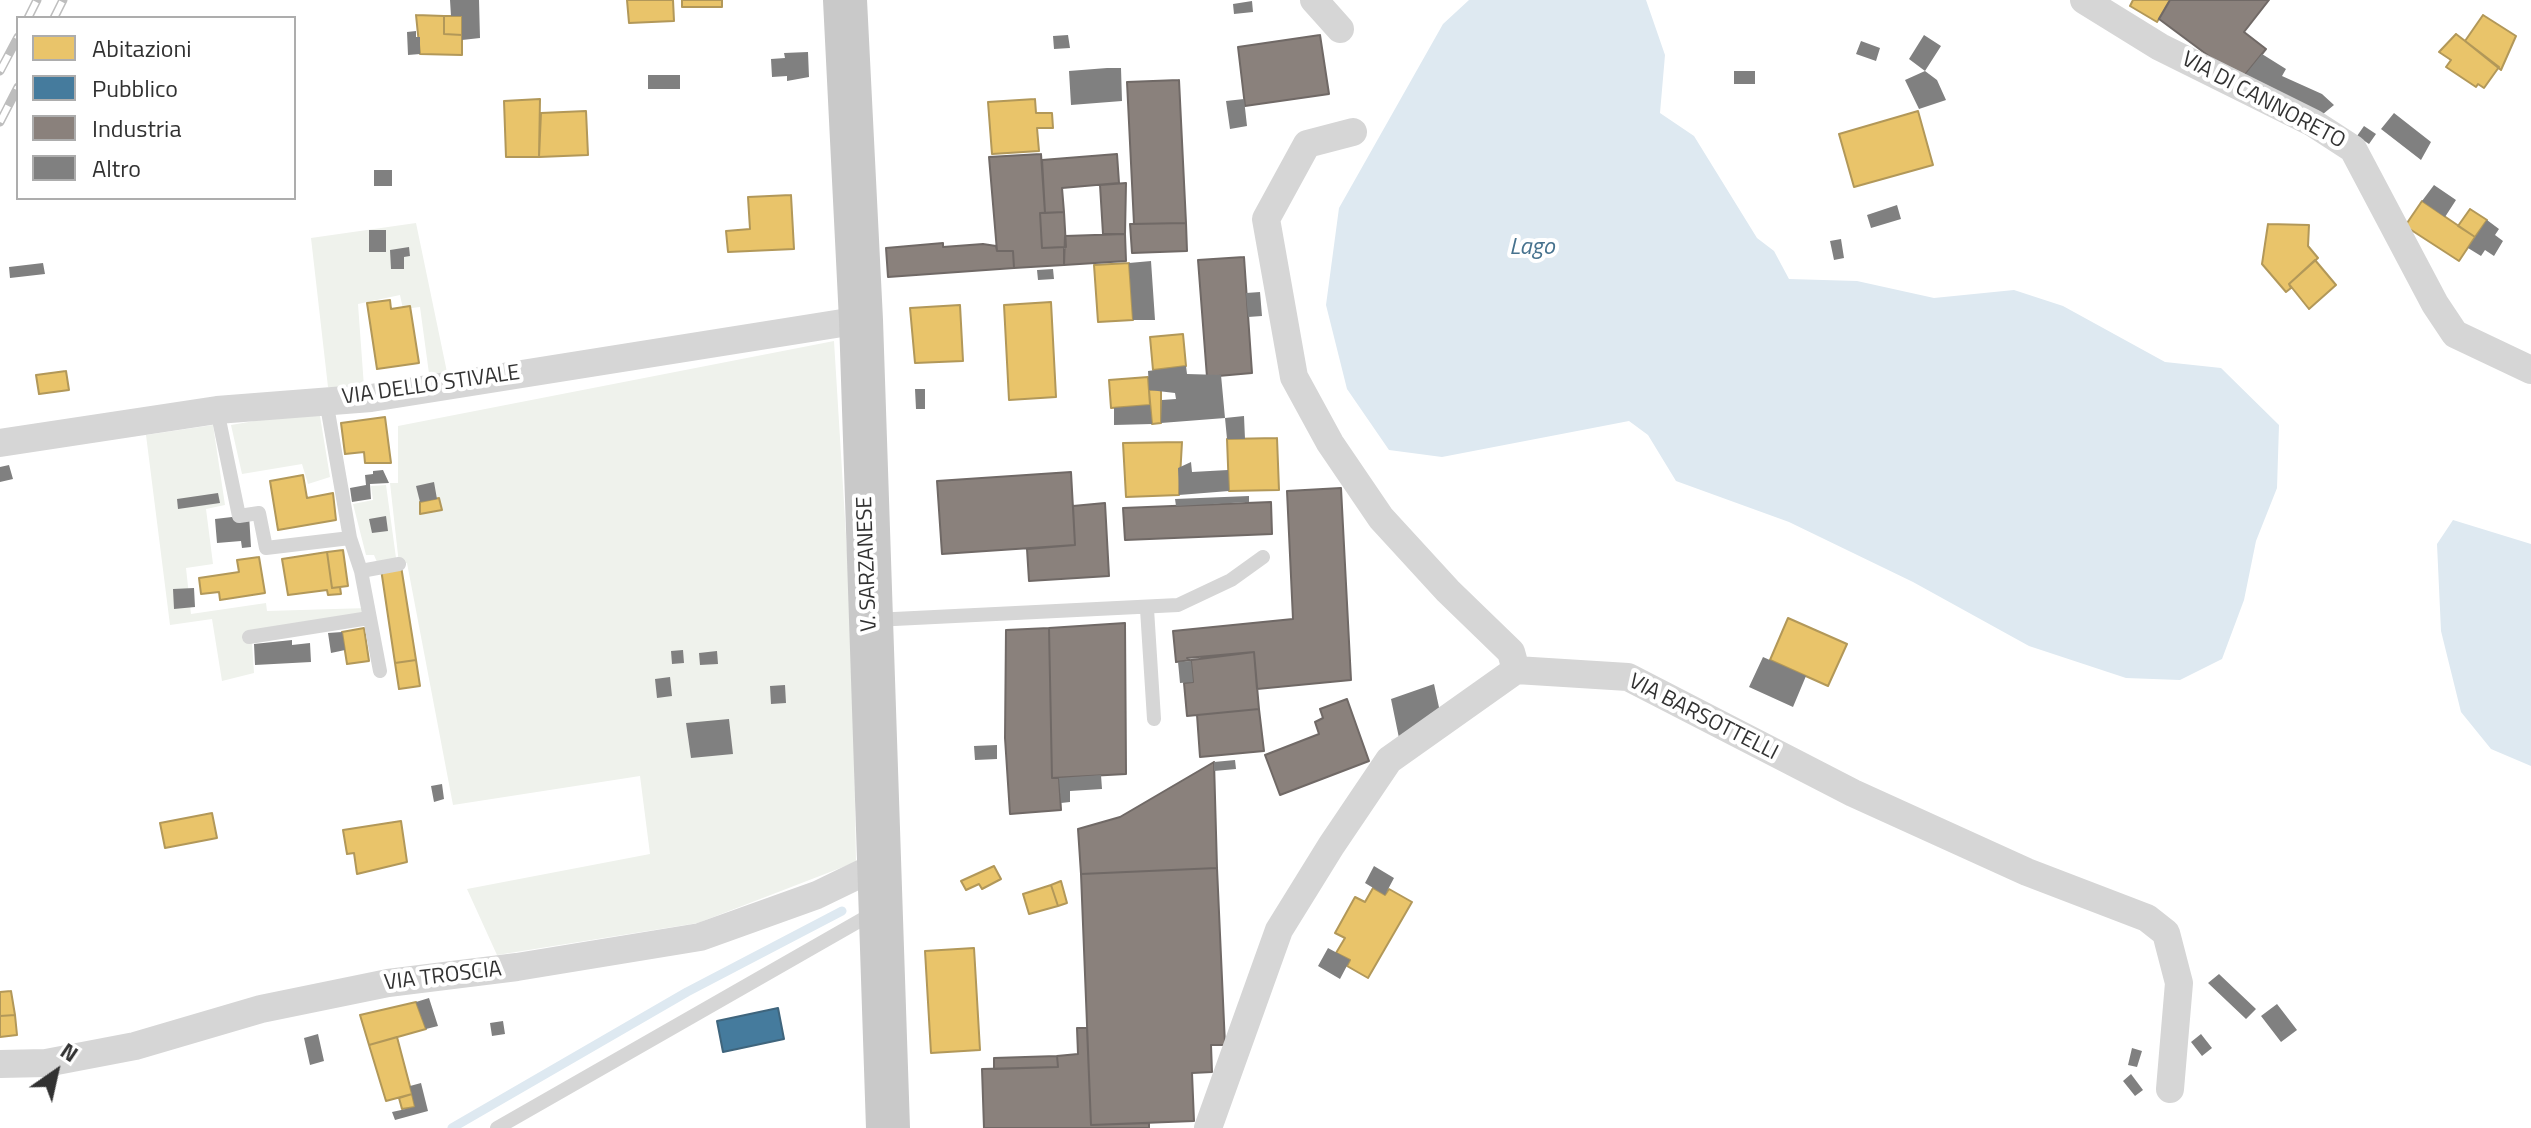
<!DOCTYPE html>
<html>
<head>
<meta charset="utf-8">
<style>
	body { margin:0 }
	#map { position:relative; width:2531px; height:1128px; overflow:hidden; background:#fff; font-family:"Titillium Web",sans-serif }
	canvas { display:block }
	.legend { position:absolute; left:16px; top:16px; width:280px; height:184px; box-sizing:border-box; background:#fff; border:2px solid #adadad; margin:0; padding:10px 14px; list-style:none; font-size:24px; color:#323232 }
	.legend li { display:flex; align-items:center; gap:16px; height:40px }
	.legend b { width:40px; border:2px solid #adadad }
	.north { position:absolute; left:16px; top:1032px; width:80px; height:80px; -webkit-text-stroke:6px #fff; paint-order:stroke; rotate:34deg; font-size:22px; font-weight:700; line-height:32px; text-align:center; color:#323232 }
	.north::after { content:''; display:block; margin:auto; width:28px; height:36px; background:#323232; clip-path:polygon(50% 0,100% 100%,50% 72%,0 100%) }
</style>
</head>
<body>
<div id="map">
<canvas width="2531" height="1128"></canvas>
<ul class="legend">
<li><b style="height:22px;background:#e9c46a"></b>Abitazioni</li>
<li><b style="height:22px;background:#457b9d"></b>Pubblico</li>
<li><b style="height:22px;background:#8a817c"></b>Industria</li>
<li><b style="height:22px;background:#808080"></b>Altro</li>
</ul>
<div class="north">N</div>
</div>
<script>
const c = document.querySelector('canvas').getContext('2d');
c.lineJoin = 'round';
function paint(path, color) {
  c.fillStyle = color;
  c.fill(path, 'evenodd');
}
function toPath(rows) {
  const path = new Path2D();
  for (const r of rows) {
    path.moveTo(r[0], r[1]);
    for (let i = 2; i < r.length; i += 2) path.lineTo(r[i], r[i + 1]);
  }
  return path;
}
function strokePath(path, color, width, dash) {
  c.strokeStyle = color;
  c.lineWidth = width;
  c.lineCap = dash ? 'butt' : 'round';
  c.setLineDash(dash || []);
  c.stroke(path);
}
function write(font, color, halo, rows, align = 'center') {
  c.font = font + ' "Titillium Web",sans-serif';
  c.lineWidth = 8;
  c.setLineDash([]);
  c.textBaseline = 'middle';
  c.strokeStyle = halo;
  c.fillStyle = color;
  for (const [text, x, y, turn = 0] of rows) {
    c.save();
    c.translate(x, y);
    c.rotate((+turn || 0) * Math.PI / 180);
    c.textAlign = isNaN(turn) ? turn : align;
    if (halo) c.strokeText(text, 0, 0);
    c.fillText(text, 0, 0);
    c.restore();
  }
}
const green = toPath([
	[416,223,448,377,430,381,420,307,403,309,400,295,358,304,364,387,328,387,311,238],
	[834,341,852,633,856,862,698,923,497,955,467,889,650,854,640,776,453,805,407,563,399,564,390,483,398,483,398,426],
	[319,410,330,477,308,484,302,464,242,474,231,425],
	[213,425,225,505,206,509,213,564,186,568,191,614,266,603,267,611,368,608,370,623,252,642,254,673,222,681,212,619,170,625,146,435],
	[386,485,397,565,379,567,374,555,366,555,353,504,373,500,371,486]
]);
const water = toPath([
	[1469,0,1646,0,1665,55,1660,113,1694,136,1757,238,1774,251,1789,279,1857,281,1934,298,2014,290,2063,306,2165,362,2221,368,2279,425,2277,488,2256,541,2244,600,2222,659,2180,680,2126,678,2029,646,1913,582,1789,522,1676,481,1648,435,1629,421,1442,457,1389,450,1347,389,1326,305,1339,208,1443,24],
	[2453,520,2531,544,2531,766,2491,749,2461,712,2441,631,2437,544]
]);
const homes = toPath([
	[627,0,673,0,674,21,629,23,627,0],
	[682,0,722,0,722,7,682,7,682,0],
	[2133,0,2170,0,2157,22,2130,6,2133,0],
	[416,15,444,16,444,34,462,35,462,55,420,54,416,15],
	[2483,15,2516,36,2501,70,2465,41,2483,15],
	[444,16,462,16,462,35,444,34,444,16],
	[2456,34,2499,67,2484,88,2478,84,2476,87,2446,67,2451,60,2439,52,2456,34],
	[540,99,539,157,506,157,504,101,540,99],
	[1035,99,1036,113,1052,113,1053,128,1037,128,1039,151,992,154,988,102,1035,99],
	[586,111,588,155,539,157,541,113,586,111],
	[1918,111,1933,165,1854,187,1839,134,1918,111],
	[791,195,794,249,728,252,726,231,750,229,748,197,791,195],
	[2422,201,2475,237,2459,261,2405,226,2422,201],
	[2470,209,2487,220,2475,237,2458,226,2470,209],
	[2268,224,2309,225,2308,246,2318,258,2289,284,2291,288,2286,292,2262,264,2268,224],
	[2315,260,2336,285,2309,309,2289,284,2315,260],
	[1129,263,1133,320,1098,322,1094,265,1129,263],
	[390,300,391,309,410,306,419,363,377,369,367,303,390,300],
	[1051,302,1056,397,1009,400,1004,305,1051,302],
	[960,305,963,361,915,363,910,308,960,305],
	[1183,334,1186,366,1153,370,1150,337,1183,334],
	[66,371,69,390,39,394,36,375,66,371],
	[1148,377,1150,405,1111,408,1109,380,1148,377],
	[1161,389,1161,423,1152,424,1149,390,1161,389],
	[385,417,391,463,365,463,364,452,345,454,341,423,385,417],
	[1277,438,1279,490,1229,491,1227,439,1277,438],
	[1182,442,1179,495,1126,497,1123,443,1182,442],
	[303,475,307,498,333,493,336,520,278,530,270,481,303,475],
	[439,498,442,510,420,514,420,502,439,498],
	[343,550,348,586,332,588,327,552,343,550],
	[327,552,332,588,340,587,341,594,328,595,327,590,288,595,282,559,327,552],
	[259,557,265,593,220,600,219,592,201,594,199,578,239,572,237,560,259,557],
	[401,566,416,660,395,663,381,569,401,566],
	[1788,618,1847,644,1828,686,1770,660,1788,618],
	[364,628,369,661,347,664,342,632,364,628],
	[416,660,420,686,399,689,395,663,416,660],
	[212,813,217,838,165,848,160,823,212,813],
	[401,821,407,862,357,874,354,853,347,854,343,830,401,821],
	[994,866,1001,879,982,889,979,884,966,890,961,881,994,866],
	[1061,881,1067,903,1058,906,1051,885,1061,881],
	[1051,885,1058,906,1029,914,1023,894,1051,885],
	[1373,888,1385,895,1389,889,1412,902,1368,978,1347,966,1350,960,1336,953,1345,938,1335,933,1355,897,1365,902,1373,888],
	[974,948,980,1050,931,1053,925,951,974,948],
	[11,991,15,1015,0,1016,0,992,11,991],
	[416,1002,426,1029,369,1045,360,1015,416,1002],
	[15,1015,17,1035,0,1037,0,1016,15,1015],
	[397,1037,412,1094,386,1101,369,1045,397,1037],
	[412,1094,415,1107,402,1109,399,1098,412,1094]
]);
const public = toPath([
	[778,1008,784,1039,723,1052,717,1021,778,1008]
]);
const industry = toPath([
	[2170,0,2269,0,2244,32,2266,49,2241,80,2159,19,2170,0],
	[1320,35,1329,94,1245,106,1238,47,1320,35],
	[1179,80,1186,223,1134,224,1127,82,1179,80],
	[1041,154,1045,213,1040,213,1042,248,1064,247,1064,265,1014,268,1013,251,997,251,989,157,1041,154],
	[1117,154,1119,183,1062,188,1064,212,1045,213,1042,160,1117,154],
	[1126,183,1125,234,1103,234,1100,185,1126,183],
	[1064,212,1066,247,1042,248,1040,213,1064,212],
	[1186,223,1187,251,1132,253,1130,224,1186,223],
	[1125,234,1126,261,1064,265,1065,236,1125,234],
	[943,243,943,247,983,244,996,246,997,251,1013,251,1014,268,888,277,886,248,943,243],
	[1244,257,1252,373,1207,377,1198,260,1244,257],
	[1071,472,1075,545,942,554,937,481,1071,472],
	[1341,488,1351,680,1257,689,1254,652,1176,662,1173,631,1293,619,1287,491,1341,488],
	[1271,502,1272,534,1125,540,1123,508,1271,502],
	[1105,503,1109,576,1029,581,1027,549,1075,545,1073,506,1105,503],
	[1125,623,1126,774,1052,778,1049,628,1125,623],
	[1049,628,1052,778,1059,778,1061,810,1010,814,1005,738,1006,630,1049,628],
	[1254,652,1259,709,1187,716,1184,683,1193,682,1191,661,1187,658,1254,652],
	[1347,699,1369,761,1280,795,1265,755,1319,734,1315,722,1323,718,1320,709,1347,699],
	[1259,709,1264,751,1200,757,1197,715,1259,709],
	[1214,762,1217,868,1081,874,1078,829,1120,817,1214,762],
	[1217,868,1225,1045,1211,1045,1212,1072,1192,1073,1194,1121,1091,1125,1081,874,1217,868],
	[1077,1028,1087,1028,1091,1125,1149,1123,1149,1128,984,1128,982,1069,1058,1067,1057,1056,1078,1054,1077,1028],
	[1057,1056,1058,1067,994,1069,994,1058,1057,1056]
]);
const stream = toPath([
	[452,1128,687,992,842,911]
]);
const building = toPath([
	[450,0,479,0,480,38,462,40,462,16,451,16],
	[1252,1,1253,12,1234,14,1233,4],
	[416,31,416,37,420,37,420,54,408,55,407,32],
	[1068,35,1070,48,1054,49,1053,36],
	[1924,35,1941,46,1925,71,1909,59],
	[1861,41,1880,48,1876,61,1856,54],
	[808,52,809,77,787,81,787,76,772,77,771,59,785,58,784,53],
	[2262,54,2286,69,2282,76,2322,94,2334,105,2317,119,2241,80],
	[1107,68,1121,68,1122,101,1071,105,1069,71],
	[1734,71,1755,71,1755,84,1734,84],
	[1925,71,1937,80,1946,100,1919,109,1905,80],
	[648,75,680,75,680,89,648,89],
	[1244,99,1247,126,1230,129,1226,101],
	[2394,113,2431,142,2421,160,2381,129],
	[2364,126,2376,134,2369,144,2357,136],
	[374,170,392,170,392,186,374,186],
	[2434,185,2456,200,2445,217,2422,201],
	[1897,205,1901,219,1871,228,1867,215],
	[2487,220,2499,229,2495,235,2503,241,2494,256,2485,250,2481,256,2468,248],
	[369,230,386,230,386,252,369,252],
	[1841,239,1844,258,1834,260,1830,241],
	[409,247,410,256,404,257,404,269,391,269,390,250],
	[1151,261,1155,320,1133,320,1129,263],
	[43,263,45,274,10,278,9,267],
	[1053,269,1054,279,1038,280,1037,270],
	[1260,292,1262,316,1248,317,1246,293],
	[1186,366,1187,374,1221,375,1225,418,1244,416,1245,439,1227,439,1225,418,1161,423,1162,400,1176,399,1175,393,1149,390,1148,371],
	[915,389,925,389,925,409,916,409],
	[1150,405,1152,424,1114,425,1114,408],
	[1191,462,1192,472,1228,470,1229,491,1179,495,1178,468],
	[9,465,13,479,0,482,0,467],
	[383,470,389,483,370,484,371,499,352,502,350,488,366,485,365,475,373,474,373,471],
	[434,482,437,499,420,502,416,486],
	[218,493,220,503,178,509,177,499],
	[1249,496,1249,502,1176,506,1175,499],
	[249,515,251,547,242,548,241,541,217,543,215,519],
	[386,516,388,531,372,533,369,519],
	[194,588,195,607,174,609,173,589],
	[342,632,345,650,331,653,328,633],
	[292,640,292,645,310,643,311,662,255,665,254,644],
	[683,650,684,663,672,664,671,651],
	[717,651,718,664,700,665,699,653],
	[1763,657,1806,676,1793,707,1749,687],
	[1191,661,1193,682,1180,683,1178,662],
	[670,677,672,696,657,698,655,679],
	[1434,684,1440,712,1399,738,1391,699],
	[785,685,786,703,771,704,770,686],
	[729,719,733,754,691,758,686,723],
	[997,745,997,759,975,760,974,746],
	[1235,760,1236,769,1214,771,1214,762],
	[1101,775,1102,789,1070,791,1070,802,1061,803,1059,778],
	[442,784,444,799,434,802,431,786],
	[1374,866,1394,878,1385,895,1365,883],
	[1328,948,1350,960,1340,979,1318,966],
	[2219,974,2256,1009,2246,1019,2208,983],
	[429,998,438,1026,426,1029,416,1002],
	[2277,1004,2297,1030,2281,1042,2261,1016],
	[503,1021,505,1034,492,1036,490,1023],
	[318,1034,324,1061,310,1065,304,1038],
	[2201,1034,2212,1048,2202,1056,2191,1042],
	[2132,1048,2142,1051,2137,1067,2128,1065],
	[2131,1074,2143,1090,2135,1096,2123,1081],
	[421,1083,428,1111,395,1120,392,1112,415,1107,410,1086]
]);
const service = toPath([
	[326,400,350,538,361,571,380,671],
	[217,410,239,516,259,513,266,548,350,538],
	[361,571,399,564],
	[1147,609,1154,719],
	[874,620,1178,605,1231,580,1263,557],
	[249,637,369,618],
	[497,1128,875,912]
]);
const minor = toPath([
	[1314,0,1340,29],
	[2084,0,2160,47,2313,123,2353,149,2435,304,2455,334,2531,370],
	[1353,132,1307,144,1266,219,1294,377,1330,443,1381,518,1448,591,1511,652,1516,670],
	[0,443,217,410,371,398,861,320],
	[0,1064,46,1063,135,1046,261,1009,388,983,517,967,700,937,817,895,879,865],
	[1208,1128,1279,930,1331,846,1389,760,1516,670,1628,677,1853,793,2027,872,2147,918,2166,933,2179,983,2170,1089]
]);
const primary = toPath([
	[845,0,861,320,888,1128]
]);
const rail = toPath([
	[28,18,37,0],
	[54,18,63,0],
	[0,71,18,37],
	[0,122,18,87]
]);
const streetNames = [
	["VIA DI CANNORETO",2263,101,28],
	["VIA DELLO STIVALE",431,386,-8],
	["V. SARZANESE",868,564,-92],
	["VIA BARSOTTELLI",1703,718,27],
	["VIA TROSCIA",443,977,-7]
];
const waterNames = [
	["Lago",1532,248]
];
paint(green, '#eff2ec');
paint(water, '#dee9f1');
paint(homes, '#e9c46a');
strokePath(homes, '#b29859', 2);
paint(public, '#457b9d');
strokePath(public, '#3f657d', 2);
paint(industry, '#8a817c');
strokePath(industry, '#706966', 2);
strokePath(stream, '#dee9f1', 9);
paint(building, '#808080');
strokePath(service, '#d6d6d6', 14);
strokePath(minor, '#d6d6d6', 28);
strokePath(primary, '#c9c9c9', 44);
strokePath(rail, '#bebebe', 9);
strokePath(rail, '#fff', 6, [18]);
write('22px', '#323232', '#fff', streetNames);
write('italic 24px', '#46728e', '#fff', waterNames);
</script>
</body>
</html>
